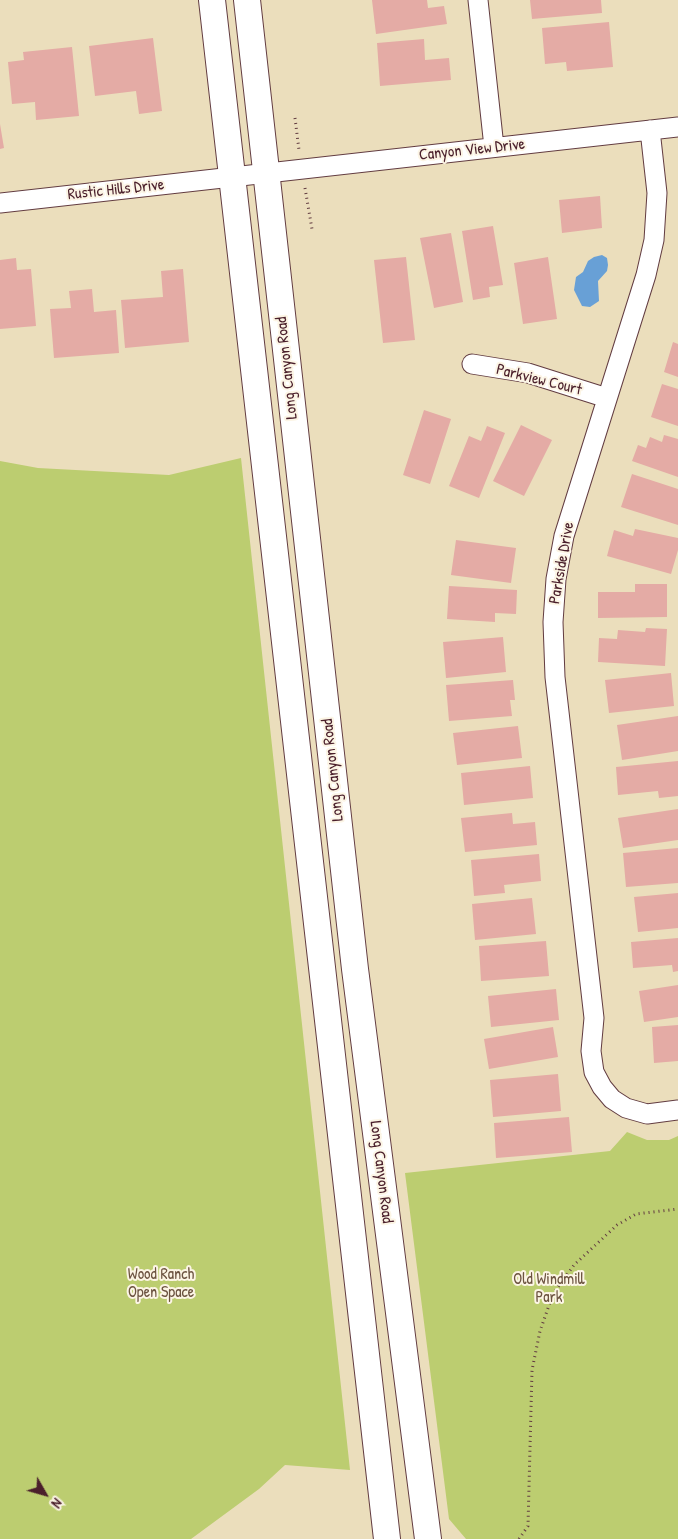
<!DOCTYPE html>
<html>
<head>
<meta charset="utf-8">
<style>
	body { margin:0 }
	#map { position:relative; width:678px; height:1539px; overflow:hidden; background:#ebdebc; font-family:"Patrick Hand",sans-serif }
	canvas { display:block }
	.north { position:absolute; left:20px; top:1469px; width:50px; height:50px; -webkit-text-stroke:4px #fcf5e5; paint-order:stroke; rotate:128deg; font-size:14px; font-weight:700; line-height:20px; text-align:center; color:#4a1f2b }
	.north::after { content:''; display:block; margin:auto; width:18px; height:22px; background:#4a1f2b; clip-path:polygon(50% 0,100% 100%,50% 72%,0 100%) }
</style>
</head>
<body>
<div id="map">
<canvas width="678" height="1539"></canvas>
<div class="north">N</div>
</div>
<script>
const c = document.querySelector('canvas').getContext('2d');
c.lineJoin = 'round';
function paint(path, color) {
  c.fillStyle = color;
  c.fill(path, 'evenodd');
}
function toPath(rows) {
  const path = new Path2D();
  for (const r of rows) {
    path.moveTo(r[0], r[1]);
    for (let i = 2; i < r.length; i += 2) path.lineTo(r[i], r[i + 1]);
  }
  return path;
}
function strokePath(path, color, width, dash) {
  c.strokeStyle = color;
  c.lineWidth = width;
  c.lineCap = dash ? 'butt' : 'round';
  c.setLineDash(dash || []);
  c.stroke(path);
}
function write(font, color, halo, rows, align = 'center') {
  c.font = font + ' "Patrick Hand",sans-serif';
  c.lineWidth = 4;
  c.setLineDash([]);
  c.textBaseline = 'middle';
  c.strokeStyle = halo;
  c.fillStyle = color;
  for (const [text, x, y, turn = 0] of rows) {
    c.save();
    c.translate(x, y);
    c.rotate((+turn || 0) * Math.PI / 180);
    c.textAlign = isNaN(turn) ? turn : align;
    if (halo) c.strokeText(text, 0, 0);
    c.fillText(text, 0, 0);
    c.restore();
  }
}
const green = toPath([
	[241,458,350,1470,285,1465,259,1489,191,1539,0,1539,0,461,38,468,169,475],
	[627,1132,647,1140,669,1140,678,1136,678,1539,466,1539,449,1519,405,1173,610,1151]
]);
const water = toPath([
	[602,255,607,258,608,265,607,271,598,281,599,301,590,307,582,306,574,290,576,277,583,272,588,261,594,257]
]);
const building = toPath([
	[372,0,427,0,428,8,444,6,447,24,376,34],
	[530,0,601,0,602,13,532,19],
	[609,22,613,67,567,71,566,62,545,64,542,28],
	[153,38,162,111,139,114,136,91,95,96,89,46],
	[424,39,425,60,449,58,451,80,380,86,377,43],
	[72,47,79,116,36,120,35,102,12,104,8,62,24,60,23,52],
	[0,124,4,148,0,149],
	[600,196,602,228,562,233,559,200],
	[493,226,503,285,489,287,490,297,473,300,462,231],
	[451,233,463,302,434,308,420,238],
	[406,257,415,340,383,343,374,260],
	[548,257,557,319,523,324,514,263],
	[16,258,17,270,31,269,36,326,0,329,0,260],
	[183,269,189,342,125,348,121,300,163,297,161,271],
	[92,289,94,312,116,310,119,353,54,358,50,309,71,308,69,291],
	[673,342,678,344,678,377,664,372],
	[662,384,678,389,678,426,651,417],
	[424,410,451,419,430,484,403,475],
	[521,425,552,440,524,496,493,481],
	[487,426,505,433,479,498,449,486,469,436,481,441],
	[664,435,678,439,678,477,632,461,638,445,646,448,650,437,662,442],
	[632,474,678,489,678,525,621,507],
	[635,529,678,538,678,550,671,574,607,556,614,530,633,536],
	[456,540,516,548,511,583,451,575],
	[635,584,667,584,667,617,598,618,598,592,635,592],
	[449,586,517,590,516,614,495,613,495,622,447,619],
	[646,628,667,629,665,666,598,662,599,638,617,639,618,630,645,632],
	[503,637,506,672,446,678,443,642],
	[671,673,674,706,609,713,605,680],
	[513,680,515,700,510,700,512,716,449,721,446,685],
	[678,716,678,751,622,760,617,725],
	[518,726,522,758,457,765,453,733],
	[678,761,678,796,659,798,658,791,618,795,616,767],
	[530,766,533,798,464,805,461,773],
	[678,809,678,840,623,848,618,818],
	[512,813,513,824,535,822,537,845,465,852,461,818],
	[678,848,678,883,626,887,623,853],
	[539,854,541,881,504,885,505,893,474,896,471,860],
	[678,893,678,928,638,932,634,897],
	[532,898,536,934,475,940,472,904],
	[678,938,678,971,673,972,672,965,633,968,631,942],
	[546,941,549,976,481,981,479,946],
	[678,985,678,1017,644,1022,639,991],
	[556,989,559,1020,491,1027,488,996],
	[678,1025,678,1061,654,1063,652,1027],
	[553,1027,558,1057,489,1069,484,1039],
	[558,1074,561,1111,493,1117,490,1080],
	[569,1117,572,1152,496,1158,494,1123]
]);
const path = toPath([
	[295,118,299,150],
	[305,188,312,229],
	[519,1539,528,1526,532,1370,540,1331,553,1294,574,1265,617,1225,636,1214,678,1209]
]);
const minor = toPath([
	[478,0,494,147],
	[650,130,657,193,654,240,646,275,564,536,556,579,553,622,555,677,594,1018,591,1051,594,1072,602,1087,612,1099,626,1108,647,1114,678,1110],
	[0,203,678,127],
	[472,364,528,373,607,398]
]);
const secondary = toPath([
	[212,0,387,1539],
	[247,0,355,969,428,1539]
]);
const streetNames = [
	["Canyon View Drive",472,150,-6],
	["Rustic Hills Drive",116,190,-6],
	["Long Canyon Road",287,368,-96],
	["Parkview Court",539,380,14],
	["Parkside Drive",562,563,-80],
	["Long Canyon Road",333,770,-96],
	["Long Canyon Road",381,1172,83]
];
const parkNames = [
	["Wood Ranch",161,1275],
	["Open Space",161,1293],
	["Old Windmill",549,1280],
	["Park",549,1298]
];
paint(green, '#bccd70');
paint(water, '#68a0d6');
paint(building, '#e4aba5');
strokePath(minor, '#623c41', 21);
strokePath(secondary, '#623c41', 28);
strokePath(path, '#623c41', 3, [1, 4]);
strokePath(minor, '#fff', 19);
strokePath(secondary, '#fff', 26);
write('16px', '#4a1f2b', '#fcf5e5', streetNames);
write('16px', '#6c5340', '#fcf5e5', parkNames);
</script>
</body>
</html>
